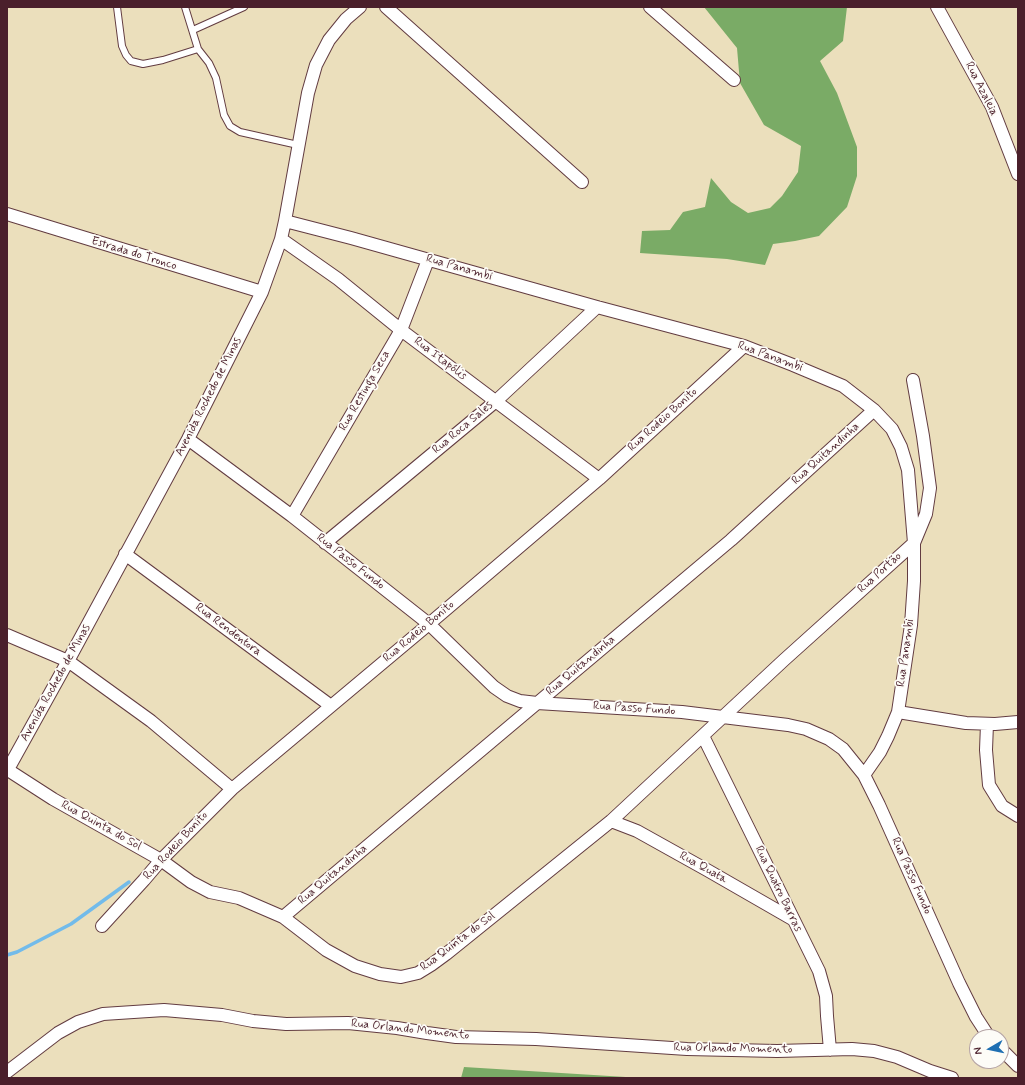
<!DOCTYPE html>
<html>
<head>
<meta charset="utf-8">
<style>
	body { margin:0 }
	#map { position:relative; width:1025px; height:1085px; overflow:hidden; background:#ebdfbc; font-family:Mynerve,sans-serif }
	canvas { display:block }
	.frame { position:absolute; inset:0; border:8px solid #4a1f2b; pointer-events:none }
	.north { position:absolute; left:969px; top:1029px; width:40px; height:40px; box-sizing:border-box; background:#fdfcf7; border:1px solid #b5a4a5; border-radius:50%; rotate:261deg; font-size:11px; font-weight:700; line-height:16px; text-align:center; color:#4a1f2b }
	.north::after { content:''; display:block; margin:auto; width:14px; height:18px; background:#1f6fb2; clip-path:polygon(50% 0,100% 100%,50% 72%,0 100%) }
</style>
</head>
<body>
<div id="map">
<canvas width="1025" height="1085"></canvas>
<div class="frame"></div>
<div class="north">N</div>
</div>
<script>
const c = document.querySelector('canvas').getContext('2d');
c.lineJoin = 'round';
function paint(path, color) {
  c.fillStyle = color;
  c.fill(path, 'evenodd');
}
function toPath(rows) {
  const path = new Path2D();
  for (const r of rows) {
    path.moveTo(r[0], r[1]);
    for (let i = 2; i < r.length; i += 2) path.lineTo(r[i], r[i + 1]);
  }
  return path;
}
function strokePath(path, color, width, dash) {
  c.strokeStyle = color;
  c.lineWidth = width;
  c.lineCap = dash ? 'butt' : 'round';
  c.setLineDash(dash || []);
  c.stroke(path);
}
function write(font, color, halo, rows, align = 'center') {
  c.font = font + ' Mynerve,sans-serif';
  c.lineWidth = 3.5;
  c.setLineDash([]);
  c.textBaseline = 'middle';
  c.strokeStyle = halo;
  c.fillStyle = color;
  for (const [text, x, y, turn = 0] of rows) {
    c.save();
    c.translate(x, y);
    c.rotate((+turn || 0) * Math.PI / 180);
    c.textAlign = isNaN(turn) ? turn : align;
    if (halo) c.strokeText(text, 0, 0);
    c.fillText(text, 0, 0);
    c.restore();
  }
}
const forest = toPath([
	[704,7,847,7,843,41,820,61,837,93,857,147,857,176,847,207,819,236,795,241,773,244,765,265,727,259,640,253,642,231,670,230,683,212,705,207,711,178,731,202,748,213,770,208,782,196,798,172,801,146,764,125,740,83,737,48],
	[464,1067,642,1078,461,1078]
]);
const stream = toPath([
	[7,955,17,952,71,924,129,882]
]);
const service = toPath([
	[117,7,122,46,126,55,131,61,143,64,163,60,198,49],
	[185,7,198,49,209,63,216,78,224,115,230,126,240,132,298,145],
	[193,30,244,7]
]);
const minor = toPath([
	[386,7,582,182],
	[650,7,734,80],
	[937,7,992,107,1018,174],
	[7,214,262,292],
	[285,221,351,238,597,307,744,346,793,365,843,386,874,410,892,429,901,447,908,470,914,543,914,581,911,625,898,712,888,736,880,752,864,775],
	[281,239,338,279,401,330,599,479],
	[188,439,292,516,429,624,494,687,507,696,520,701,537,703,682,712,788,725,806,729,829,739,843,749,864,775,879,805,959,983,976,1017,989,1037],
	[292,516,401,330,428,260],
	[325,543,496,401,597,307],
	[125,554,331,706],
	[7,635,68,661,151,721,232,789],
	[898,712,966,723,995,724,1018,722],
	[987,724,986,750,989,785,1002,806,1018,816],
	[703,736,819,971,826,996,827,1016,830,1050],
	[8,770,53,799,161,860,191,882,210,892,239,898,283,917,326,950,355,966,380,974,401,977,418,973,431,965,446,954,611,821,784,660,914,543,926,514,930,488,923,436,913,380],
	[7,771,68,661,188,439,262,292,281,239,285,221,308,93,316,65,329,40,346,19,360,7],
	[611,821,637,831,707,870,794,920],
	[283,917,731,540,874,410],
	[102,926,144,880,161,860,232,789,429,624,599,479,744,346],
	[1001,1049,1018,1066],
	[7,1072,58,1033,78,1022,103,1014,164,1010,222,1015,253,1021,286,1024,348,1023,397,1028,427,1033,456,1037,536,1039,687,1049,777,1051,852,1049,874,1051,897,1057,930,1071,952,1078]
]);
const streetNames = [
	["Rua Azaleia",981,89,63],
	["Estrada do Tronco",134,254,17],
	["Rua Panambi",459,268,16],
	["Rua Panambi",770,357,20],
	["Rua Itapólis",440,359,37],
	["Rua Restinga Seca",365,391,-60],
	["Avenida Rochedo de Minas",209,397,-63],
	["Rua Rodeio Bonito",663,420,-42],
	["Rua Roca Sales",463,428,-40],
	["Rua Quitandinha",826,454,-42],
	["Rua Passo Fundo",350,562,38],
	["Rua Portão",880,573,-42],
	["Rua Rendentora",228,630,37],
	["Rua Rodeio Bonito",419,632,-40],
	["Rua Panambi",906,653,-82],
	["Rua Quitandinha",581,666,-40],
	["Avenida Rochedo de Minas",56,683,-61],
	["Rua Passo Fundo",634,709,4],
	["Rua Quinta do Sol",101,826,29],
	["Rua Rodeio Bonito",176,846,-47],
	["Rua Quata",703,868,29],
	["Rua Quitandinha",333,875,-40],
	["Rua Passo Fundo",911,876,66],
	["Rua Quatro Barras",778,889,64],
	["Rua Quinta do Sol",458,942,-37],
	["Rua Orlando Momento",410,1030,6],
	["Rua Orlando Momento",733,1049,1]
];
paint(forest, '#7aab66');
strokePath(stream, '#72bbea', 3.5);
strokePath(service, '#623c41', 8);
strokePath(minor, '#623c41', 14);
strokePath(service, '#fff', 6);
strokePath(minor, '#fff', 12);
write('12px', '#4a1f2b', '#fdfcf7', streetNames);
</script>
</body>
</html>
